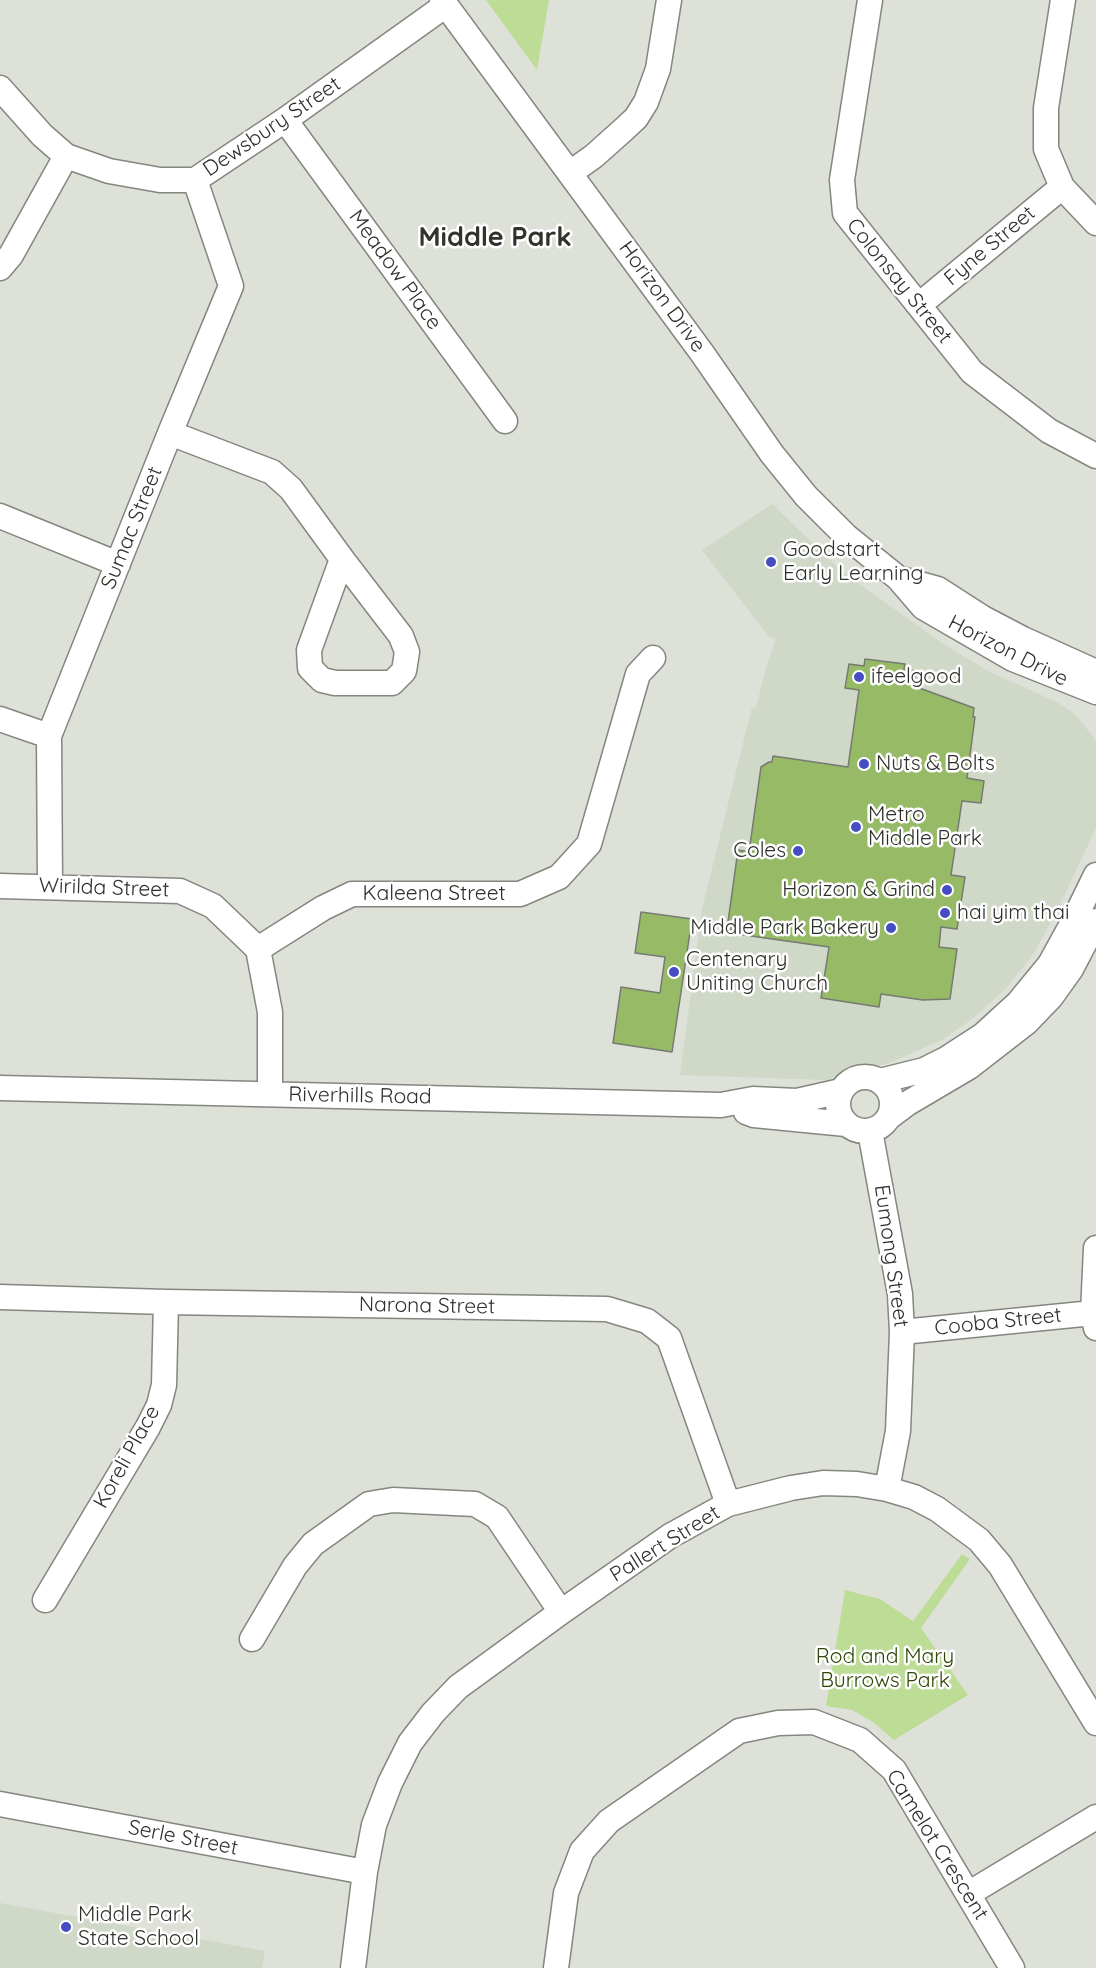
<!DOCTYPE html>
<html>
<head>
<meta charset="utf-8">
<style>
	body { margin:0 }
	canvas { display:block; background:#dde1d8 }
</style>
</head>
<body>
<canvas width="1096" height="1968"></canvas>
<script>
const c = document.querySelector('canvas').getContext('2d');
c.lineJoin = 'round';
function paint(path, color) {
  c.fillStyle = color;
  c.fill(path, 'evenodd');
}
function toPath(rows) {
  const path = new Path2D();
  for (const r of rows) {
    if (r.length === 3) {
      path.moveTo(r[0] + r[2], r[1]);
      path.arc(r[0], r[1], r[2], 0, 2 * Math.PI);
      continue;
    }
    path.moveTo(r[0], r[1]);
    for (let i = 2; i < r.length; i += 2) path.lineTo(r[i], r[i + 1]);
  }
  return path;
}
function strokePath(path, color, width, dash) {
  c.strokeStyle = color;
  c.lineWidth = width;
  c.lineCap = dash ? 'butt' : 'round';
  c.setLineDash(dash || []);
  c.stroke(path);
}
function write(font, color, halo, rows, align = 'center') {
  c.font = font + ' Quicksand,sans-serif';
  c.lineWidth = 5;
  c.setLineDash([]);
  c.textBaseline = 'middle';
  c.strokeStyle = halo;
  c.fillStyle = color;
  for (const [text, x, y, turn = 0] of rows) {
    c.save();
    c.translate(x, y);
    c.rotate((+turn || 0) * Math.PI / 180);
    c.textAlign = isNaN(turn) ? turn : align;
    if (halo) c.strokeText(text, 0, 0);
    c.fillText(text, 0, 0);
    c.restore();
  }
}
const built = toPath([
	[772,504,844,573,942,643,990,672,1059,703,1077,716,1096,741,1096,828,1056,913,1034,953,1008,986,990,1003,968,1022,940,1041,889,1063,826,1080,680,1075,702,909,752,707,756,708,767,664,776,639,769,637,702,550],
	[0,1903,265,1951,262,1968,0,1968]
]);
const green = toPath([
	[486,0,549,0,537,70],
	[962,1554,970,1559,921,1628,968,1695,894,1740,873,1722,852,1710,826,1706,845,1590,880,1599,913,1621]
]);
const building = toPath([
	[865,659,905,664,904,669,916,671,914,686,974,708,973,717,975,717,967,778,984,781,981,803,962,801,951,875,965,877,957,929,941,927,939,947,957,949,950,999,923,1000,881,994,879,1007,821,998,829,947,737,934,737,931,727,929,738,850,749,852,761,767,769,762,772,762,773,756,848,767,859,690,845,688,849,664,864,666,865,659],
	[641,912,692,919,672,1052,613,1043,621,987,660,993,665,957,635,953,641,912]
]);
const minor = toPath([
	[442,0,702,353,772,454,806,496,846,536,898,578,923,607,1013,659,1096,692],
	[870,0,842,180,845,213,972,372,1049,431,1096,456],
	[1063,0,1046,108,1046,149,1062,187,1096,223],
	[0,88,42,135,66,156,109,171,160,180,195,180,285,120,446,5],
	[285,120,505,421],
	[570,173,594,156,622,131,636,118,646,102,658,69,669,0],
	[0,268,11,255,66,156],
	[919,305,1062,187],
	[170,433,272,472,291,489,342,559,401,636,407,652,404,671,392,683,335,683,322,680,310,668,309,650,342,559],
	[0,516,118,564],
	[898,578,938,589,983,618,1023,639,1096,672],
	[0,719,49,736],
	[0,886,180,891,213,906,258,949,270,1012,270,1094],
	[50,886,49,736,170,433,231,286,195,180],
	[258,949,323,908,352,894,520,894,559,877,589,844,638,674,653,658],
	[865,1104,27],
	[880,1081,924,1070,946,1059,983,1035,1018,1003,1050,964,1072,924,1096,875],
	[0,1088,721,1105,753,1099,797,1101,841,1091],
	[746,1112,754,1115,846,1124],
	[888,1118,908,1103,969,1067,1027,1022,1051,997,1071,969,1096,921],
	[870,1131,900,1294,902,1332,898,1431,887,1489],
	[1096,1248,1093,1313,1096,1328],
	[0,1297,166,1302,607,1309,647,1321,669,1338,728,1504],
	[902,1332,1093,1313],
	[45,1600,148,1427,159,1405,164,1385,166,1302],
	[252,1639,295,1566,313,1544,369,1504,393,1500,475,1504,497,1517,561,1612],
	[0,1804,365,1872],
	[968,1894,1096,1817],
	[353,1968,365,1872,374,1825,390,1783,410,1743,433,1713,458,1687,561,1612,670,1536,728,1504,791,1488,823,1483,857,1484,887,1489,914,1497,937,1509,979,1540,1000,1565,1096,1723],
	[556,1968,566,1893,582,1851,609,1821,739,1731,778,1723,814,1722,860,1740,894,1770,1012,1968]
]);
const markers = [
	[771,562,6,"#464cc1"],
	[859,677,6,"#464cc1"],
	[864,764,6,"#464cc1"],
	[856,827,6,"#464cc1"],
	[798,851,6,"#464cc1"],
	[947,890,6,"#464cc1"],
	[945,913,6,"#464cc1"],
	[891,928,6,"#464cc1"],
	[674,972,6,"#464cc1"],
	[66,1927,6,"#464cc1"]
];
const streetNames = [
	["Dewsbury Street",272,127,-34],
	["Fyne Street",990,246,-40],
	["Meadow Place",395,270,54],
	["Colonsay Street",899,281,51],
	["Horizon Drive",662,297,54],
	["Sumac Street",132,528,-68],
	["Horizon Drive",1008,651,27],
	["Wirilda Street",104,888,2],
	["Kaleena Street",434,894],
	["Riverhills Road",360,1096,1],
	["Eumong Street",891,1256,82],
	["Narona Street",427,1306,1],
	["Cooba Street",998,1322,-6],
	["Koreli Place",127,1457,-61],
	["Pallert Street",665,1544,-32],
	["Serle Street",183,1838,11],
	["Camelot Crescent",937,1845,58]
];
const poiNames = [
	["Goodstart",783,550],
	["Early Learning",783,574],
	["ifeelgood",871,677],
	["Nuts & Bolts",876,764],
	["Metro",868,815],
	["Middle Park",868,839],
	["Coles",786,851,"right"],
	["Horizon & Grind",935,890,"right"],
	["hai yim thai",957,913],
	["Middle Park Bakery",879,928,"right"],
	["Centenary",686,960],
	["Uniting Church",686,984],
	["Middle Park",78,1915],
	["State School",78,1939]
];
const parkNames = [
	["Rod and Mary",885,1657],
	["Burrows Park",885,1681]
];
const districtNames = [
	["Middle Park",495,238]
];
paint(built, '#d0d8c8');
paint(green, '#bddd96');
paint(building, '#96ba66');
strokePath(building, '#767a72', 1.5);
strokePath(minor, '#83877f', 27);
strokePath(minor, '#fff', 24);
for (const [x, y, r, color] of markers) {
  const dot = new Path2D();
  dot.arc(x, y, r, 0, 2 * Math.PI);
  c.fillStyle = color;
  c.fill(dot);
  strokePath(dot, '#fff', 2);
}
write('21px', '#2e302c', '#fff', streetNames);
write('21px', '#2e302c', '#fff', poiNames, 'left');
write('21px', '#304607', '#fff', parkNames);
write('bold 27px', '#30342d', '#fff', districtNames);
</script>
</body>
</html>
